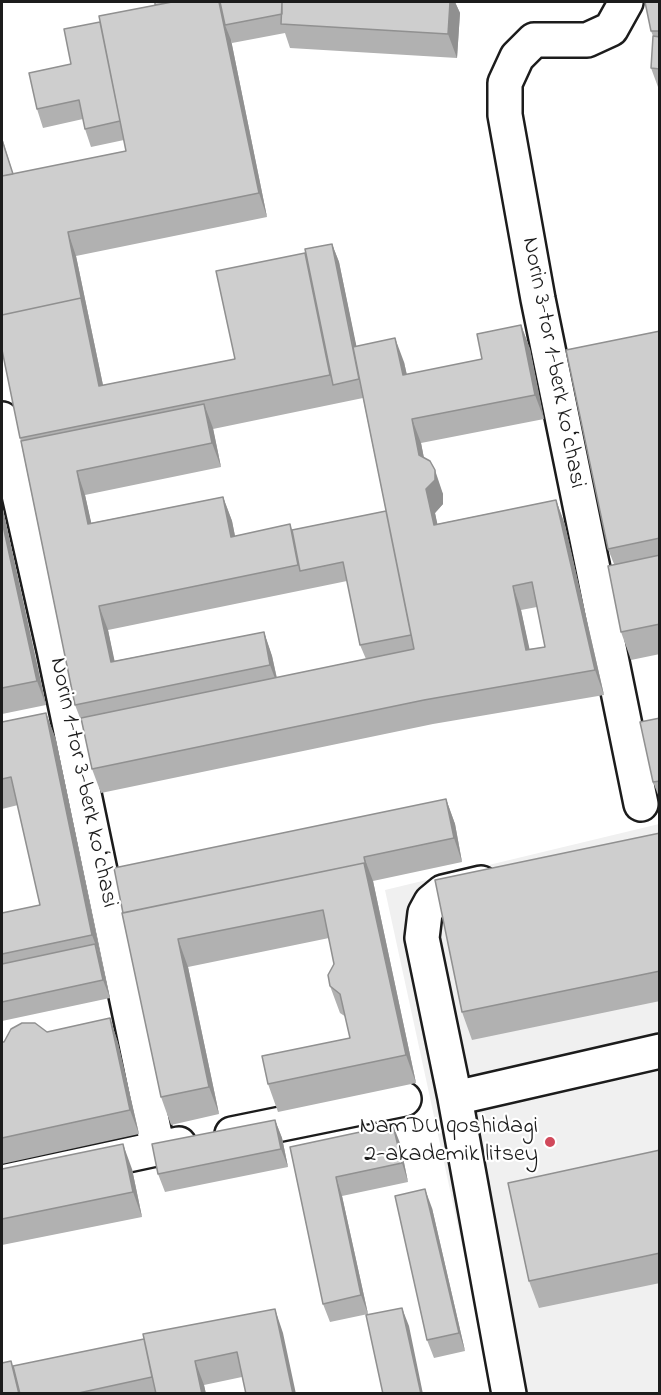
<!DOCTYPE html>
<html>
<head>
<meta charset="utf-8">
<style>
	body { margin:0 }
	#map { position:relative; width:661px; height:1395px; overflow:hidden; background:#fff; font-family:"Indie Flower",sans-serif }
	canvas { display:block }
	.frame { position:absolute; inset:0; border:3px solid #1c1c1c; pointer-events:none }
</style>
</head>
<body>
<div id="map">
<canvas width="661" height="1395"></canvas>
<div class="frame"></div>
</div>
<script>
const c = document.querySelector('canvas').getContext('2d');
c.lineJoin = 'round';
function paint(path, color) {
  c.fillStyle = color;
  c.fill(path, 'evenodd');
}
function toPath(rows) {
  const path = new Path2D();
  for (const r of rows) {
    path.moveTo(r[0], r[1]);
    for (let i = 2; i < r.length; i += 2) path.lineTo(r[i], r[i + 1]);
  }
  return path;
}
function strokePath(path, color, width, dash) {
  c.strokeStyle = color;
  c.lineWidth = width;
  c.lineCap = dash ? 'butt' : 'round';
  c.setLineDash(dash || []);
  c.stroke(path);
}
function write(font, color, halo, rows, align = 'center') {
  c.font = font + ' "Indie Flower",sans-serif';
  c.lineWidth = 4.5;
  c.setLineDash([]);
  c.textBaseline = 'middle';
  c.strokeStyle = halo;
  c.fillStyle = color;
  for (const [text, x, y, turn = 0] of rows) {
    c.save();
    c.translate(x, y);
    c.rotate((+turn || 0) * Math.PI / 180);
    c.textAlign = isNaN(turn) ? turn : align;
    if (halo) c.strokeText(text, 0, 0);
    c.fillText(text, 0, 0);
    c.restore();
  }
}
const built = toPath([
	[659,824,659,1393,494,1393,385,890]
]);
const minor = toPath([
	[626,2,611,29,587,40,534,40,517,57,505,83,505,115,538,299,641,804],
	[2,419,54,650,158,1149],
	[481,883,443,892,431,902,425,913,422,938,455,1098,509,1394],
	[455,1098,660,1051],
	[232,1134,404,1099],
	[2,1182,179,1144]
]);
const wall = toPath([
	[155,2,455,2,460,13,457,58,290,48,285,33,232,43,231,40,267,217,76,256,103,385,235,359,308,264,332,244,339,262,356,346,404,362,407,375,482,359,521,325,530,349,544,419,421,443,424,458,443,494,443,504,435,513,437,524,556,500,565,525,604,695,433,724,101,793,92,769,84,728,75,705,2,350,2,137,13,174,126,151,124,140,91,147,85,129,83,119,43,128,37,109,71,64,100,22,155,5],
	[363,398,386,511,292,530,290,524,235,536,232,521,223,497,91,523,85,495,221,467,213,429],
	[347,581,360,645,366,659,277,678,272,656,264,632,114,661,108,630],
	[537,607,545,647,529,649,521,610],
	[660,2,660,87,658,87,651,68,653,36,651,31],
	[660,331,660,654,631,660,621,632,614,564,608,549],
	[2,505,46,705,2,714],
	[46,713,56,740,110,998,2,1021,2,913,40,905,18,805,2,809,2,722],
	[660,718,660,800,653,782],
	[446,799,455,824,462,862,373,881,416,1083,278,1112,268,1084,350,1038,346,1017,340,1013,330,986,334,964,329,938,188,967,219,1114,171,1125,161,1097,122,913],
	[660,833,660,1001,472,1040,462,1012],
	[110,1018,118,1043,139,1134,2,1164,2,1042],
	[275,1120,282,1138,288,1167,165,1192,158,1174],
	[400,1143,408,1182,342,1196,368,1314,330,1322,323,1304,290,1147],
	[660,1150,660,1283,539,1308,529,1281],
	[2,1169,132,1169,142,1217,2,1245],
	[432,1208,465,1351,434,1358,427,1340],
	[283,1333,242,1377,204,1385,206,1394,2,1394,13,1366]
]);
const shadedWall = toPath([
	[219,2,220,2,225,25,231,40,267,217,259,193],
	[450,2,455,2,460,13,457,58,448,34],
	[68,232,76,256,109,414,99,386],
	[332,244,339,262,367,397,360,379],
	[305,253,315,281,333,385,330,375],
	[521,325,530,349,544,419,535,395],
	[395,338,404,362,412,399,403,375],
	[204,404,213,428,221,467,212,443],
	[412,419,421,443,428,479,419,455],
	[435,470,443,494,443,504,435,513,443,549,434,525,426,489],
	[77,471,85,495,97,548,88,524],
	[223,497,232,521,240,561,231,537],
	[556,500,565,525,604,695,595,670],
	[2,505,46,705,37,681,2,521],
	[513,586,521,610,535,674,526,650],
	[99,606,108,630,120,686,111,662],
	[264,632,272,656,279,689,270,665],
	[46,713,56,740,102,962,92,935],
	[446,799,455,824,462,862,454,838],
	[364,857,373,881,416,1083,406,1055,364,863],
	[178,939,188,967,219,1114,209,1087],
	[95,944,102,962,110,998,103,980],
	[110,1018,118,1043,139,1134,130,1110],
	[275,1120,282,1138,288,1167,281,1149],
	[393,1125,400,1143,408,1182,402,1163],
	[123,1144,132,1169,142,1217,133,1192],
	[336,1177,342,1196,368,1314,361,1295],
	[425,1189,432,1208,465,1351,459,1333],
	[402,1308,409,1326,423,1394,421,1394],
	[275,1309,283,1333,296,1394,293,1394],
	[195,1361,204,1385,206,1394,202,1394]
]);
const building = toPath([
	[155,2,172,2,155,5,155,2],
	[172,2,219,2,259,193,68,232,82,302,81,298,2,315,2,176,126,151,99,16,172,2],
	[220,2,282,2,282,14,225,25,220,2],
	[282,2,450,2,448,34,281,24,282,2],
	[645,2,660,2,660,31,651,31,645,2],
	[100,22,120,121,85,129,79,100,37,109,29,73,71,64,64,29,100,22],
	[653,36,660,37,660,69,651,68,653,36],
	[2,140,13,174,2,176,2,140],
	[332,244,359,379,333,385,305,249,332,244],
	[305,253,330,375,20,438,2,350,2,315,81,298,99,386,235,359,216,271,305,253],
	[521,325,535,395,412,419,419,455,430,461,435,470,435,480,426,489,434,525,556,500,595,670,424,700,92,769,81,718,414,649,353,347,395,338,403,375,482,359,477,334,521,325],
	[532,582,545,647,526,650,513,586,532,582],
	[660,331,660,538,608,549,566,350,660,331],
	[204,404,212,443,77,471,88,524,223,497,231,537,290,524,298,565,99,606,111,662,264,632,270,665,75,705,21,441,204,404],
	[386,511,411,635,360,645,343,562,300,571,292,530,386,511],
	[2,521,37,681,2,688,2,521],
	[660,555,660,624,621,632,608,566,660,555],
	[46,713,92,935,2,954,2,913,40,905,11,777,2,779,2,722,46,713],
	[660,718,660,781,653,782,640,722,660,718],
	[446,799,454,838,364,857,366,866,364,863,123,913,114,868,446,799],
	[660,833,660,971,462,1012,435,880,660,833],
	[364,863,406,1055,268,1084,262,1056,350,1038,340,994,330,986,328,975,334,964,323,910,178,939,209,1087,161,1097,122,913,364,863],
	[95,944,103,980,2,1002,2,964,95,944],
	[110,1018,130,1110,2,1138,2,1042,4,1042,11,1029,22,1023,35,1023,47,1032,110,1018],
	[275,1120,281,1149,158,1174,152,1144,275,1120],
	[393,1125,402,1163,336,1177,361,1295,323,1304,290,1147,393,1125],
	[123,1144,133,1192,2,1219,2,1169,123,1144],
	[660,1150,660,1253,529,1281,508,1183,660,1150],
	[425,1189,459,1333,427,1340,395,1196,425,1189],
	[402,1308,421,1394,383,1394,366,1315,402,1308],
	[275,1309,293,1394,246,1394,237,1352,195,1361,202,1394,156,1394,143,1334,275,1309],
	[144,1339,152,1377,74,1394,20,1394,13,1366,144,1339],
	[11,1361,19,1394,2,1394,2,1363,11,1361]
]);
const markers = [
	[550,1142,6,"#d1495b"]
];
const streetNames = [
	["Norin 3-tor 1-berk koʻchasi",552,363,79],
	["Norin 1-tor 3-berk koʻchasi",82,783,78]
];
const poiNames = [
	["NamDU qoshidagi",538,1128],
	["2-akademik litsey",538,1156]
];
paint(built, '#f0f0f0');
strokePath(minor, '#1c1c1c', 38);
strokePath(minor, '#fff', 33);
paint(wall, '#b1b1b1');
paint(shadedWall, '#909090');
paint(building, '#cecece');
strokePath(building, '#909090', 1.5);
for (const [x, y, r, color] of markers) {
  const dot = new Path2D();
  dot.arc(x, y, r, 0, 2 * Math.PI);
  c.fillStyle = color;
  c.fill(dot);
  strokePath(dot, '#fff', 2);
}
write('24px', '#1c1c1c', '#fff', streetNames);
write('24px', '#1c1c1c', '#fff', poiNames, 'right');
</script>
</body>
</html>
